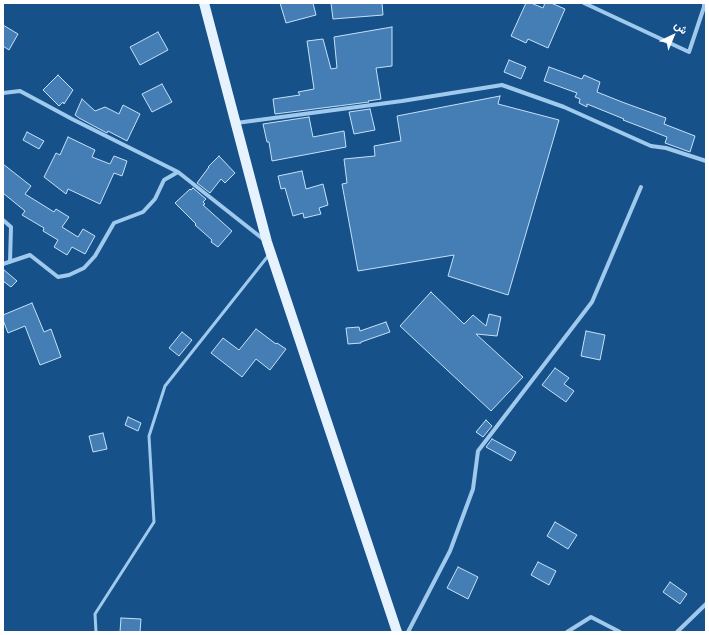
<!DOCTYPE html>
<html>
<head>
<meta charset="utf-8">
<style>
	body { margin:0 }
	#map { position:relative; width:709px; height:635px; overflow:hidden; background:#175189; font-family:"Space Grotesk",Vazirmatn,sans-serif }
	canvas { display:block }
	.frame { position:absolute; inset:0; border:4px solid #fff; pointer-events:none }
	.north { position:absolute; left:653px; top:16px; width:40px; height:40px; -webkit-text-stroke:3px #175189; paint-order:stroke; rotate:44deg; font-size:11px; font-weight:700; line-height:16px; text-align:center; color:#fff }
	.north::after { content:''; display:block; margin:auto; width:14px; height:18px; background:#fff; clip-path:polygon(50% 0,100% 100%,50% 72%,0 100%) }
</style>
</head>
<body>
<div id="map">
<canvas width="709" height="635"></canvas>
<div class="frame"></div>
<div class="north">ش</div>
</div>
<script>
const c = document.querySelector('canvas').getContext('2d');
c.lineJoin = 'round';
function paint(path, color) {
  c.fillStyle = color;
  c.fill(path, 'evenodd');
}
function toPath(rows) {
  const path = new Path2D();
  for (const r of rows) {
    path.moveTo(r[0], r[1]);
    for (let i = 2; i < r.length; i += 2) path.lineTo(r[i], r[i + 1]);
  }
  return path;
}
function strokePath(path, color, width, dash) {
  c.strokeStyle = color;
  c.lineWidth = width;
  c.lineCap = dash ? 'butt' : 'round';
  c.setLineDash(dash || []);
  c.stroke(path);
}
const building = toPath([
	[280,3,313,3,316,15,286,23,280,3],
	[331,3,382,3,383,15,333,19,331,3],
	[526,3,531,3,543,8,545,3,551,3,565,9,548,48,528,39,526,43,511,36,526,3],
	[3,25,18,34,9,50,3,46,3,25],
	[392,27,392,66,376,68,381,99,368,101,369,102,275,114,273,99,300,95,298,92,314,89,307,41,323,39,331,69,337,68,334,37,392,27],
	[158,32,168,50,140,65,130,47,158,32],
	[509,60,526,67,521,79,504,72,509,60],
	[549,67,582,79,584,75,600,82,597,92,622,102,666,118,664,124,695,136,690,152,665,143,667,137,644,128,623,120,624,119,587,104,587,107,579,103,580,99,575,97,577,93,544,81,549,67],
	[58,75,73,90,64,104,63,102,59,106,43,90,58,75],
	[162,84,172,102,152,112,142,94,162,84],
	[500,96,498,104,559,120,508,295,448,276,454,255,358,271,342,184,347,183,344,159,375,156,374,146,401,141,397,116,500,96],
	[82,99,95,111,105,107,119,114,123,105,140,114,127,141,108,131,107,133,79,118,75,115,82,99],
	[370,109,375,130,354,134,349,112,370,109],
	[309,117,313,137,344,131,346,147,272,161,269,142,267,142,263,124,309,117],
	[27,132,44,141,39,149,23,140,27,132],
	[68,137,95,150,92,157,110,164,114,156,127,161,122,176,114,173,100,204,68,189,66,194,44,177,56,153,60,155,68,137],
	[219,156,235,173,225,183,221,179,210,193,197,183,209,167,208,167,219,156],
	[3,164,31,186,25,194,54,212,56,209,69,217,62,227,78,237,83,229,95,236,85,254,72,247,67,255,54,247,58,240,43,231,44,228,22,215,25,211,3,193,3,164],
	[302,171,306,189,323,184,328,205,319,208,321,214,304,218,303,213,293,216,285,188,281,189,278,176,302,171],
	[193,188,206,199,203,202,205,204,203,205,232,231,218,247,211,242,212,240,195,225,196,224,175,203,190,189,191,190,193,188],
	[3,269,17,281,11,287,3,281,3,269],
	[431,292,464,324,473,315,486,326,489,314,501,317,497,336,476,334,523,377,491,411,400,326,431,292],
	[32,303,44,332,51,329,61,357,40,365,25,326,8,333,3,320,3,315,32,303],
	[386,322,390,332,361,342,361,343,348,344,346,328,359,327,360,331,386,322],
	[256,329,276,344,277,343,286,349,270,370,256,359,242,377,211,353,223,338,239,350,256,329],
	[586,331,605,335,600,360,581,356,586,331],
	[182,332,192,340,179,356,169,348,182,332],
	[555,368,569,378,564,384,574,391,566,402,542,385,555,368],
	[128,417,141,423,138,431,125,425,128,417],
	[486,420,492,426,483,437,476,432,486,420],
	[103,433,107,449,93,452,89,436,103,433],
	[492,439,516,452,511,461,486,447,492,439],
	[555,522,577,535,568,549,547,536,555,522],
	[538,562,556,571,549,585,531,575,538,562],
	[458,567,478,577,468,599,447,588,458,567],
	[670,582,687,594,680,604,663,592,670,582],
	[121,618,141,619,140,632,120,632,121,618]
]);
const service = toPath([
	[96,632,95,614,154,522,149,436,165,386,268,256]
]);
const minor = toPath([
	[584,3,689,52,704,7,704,3],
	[3,93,20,91,72,119,178,172,263,239],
	[236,123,402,101,502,85,564,107,651,146,666,148,706,161],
	[3,220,11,227,10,262],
	[3,264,30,255,58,277,69,275,84,268,95,256,114,223,143,212,155,199,164,180,178,172],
	[408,632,450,551,473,489,478,451,592,302,641,187],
	[567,632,591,617,620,632],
	[677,632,706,604]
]);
const primary = toPath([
	[204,3,267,242,397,632]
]);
paint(building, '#447eb4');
strokePath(building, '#c5e1fa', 1);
strokePath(service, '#a0c9ee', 3);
strokePath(minor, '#a0c9ee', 4);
strokePath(primary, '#e7f2ff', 10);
</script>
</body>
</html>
